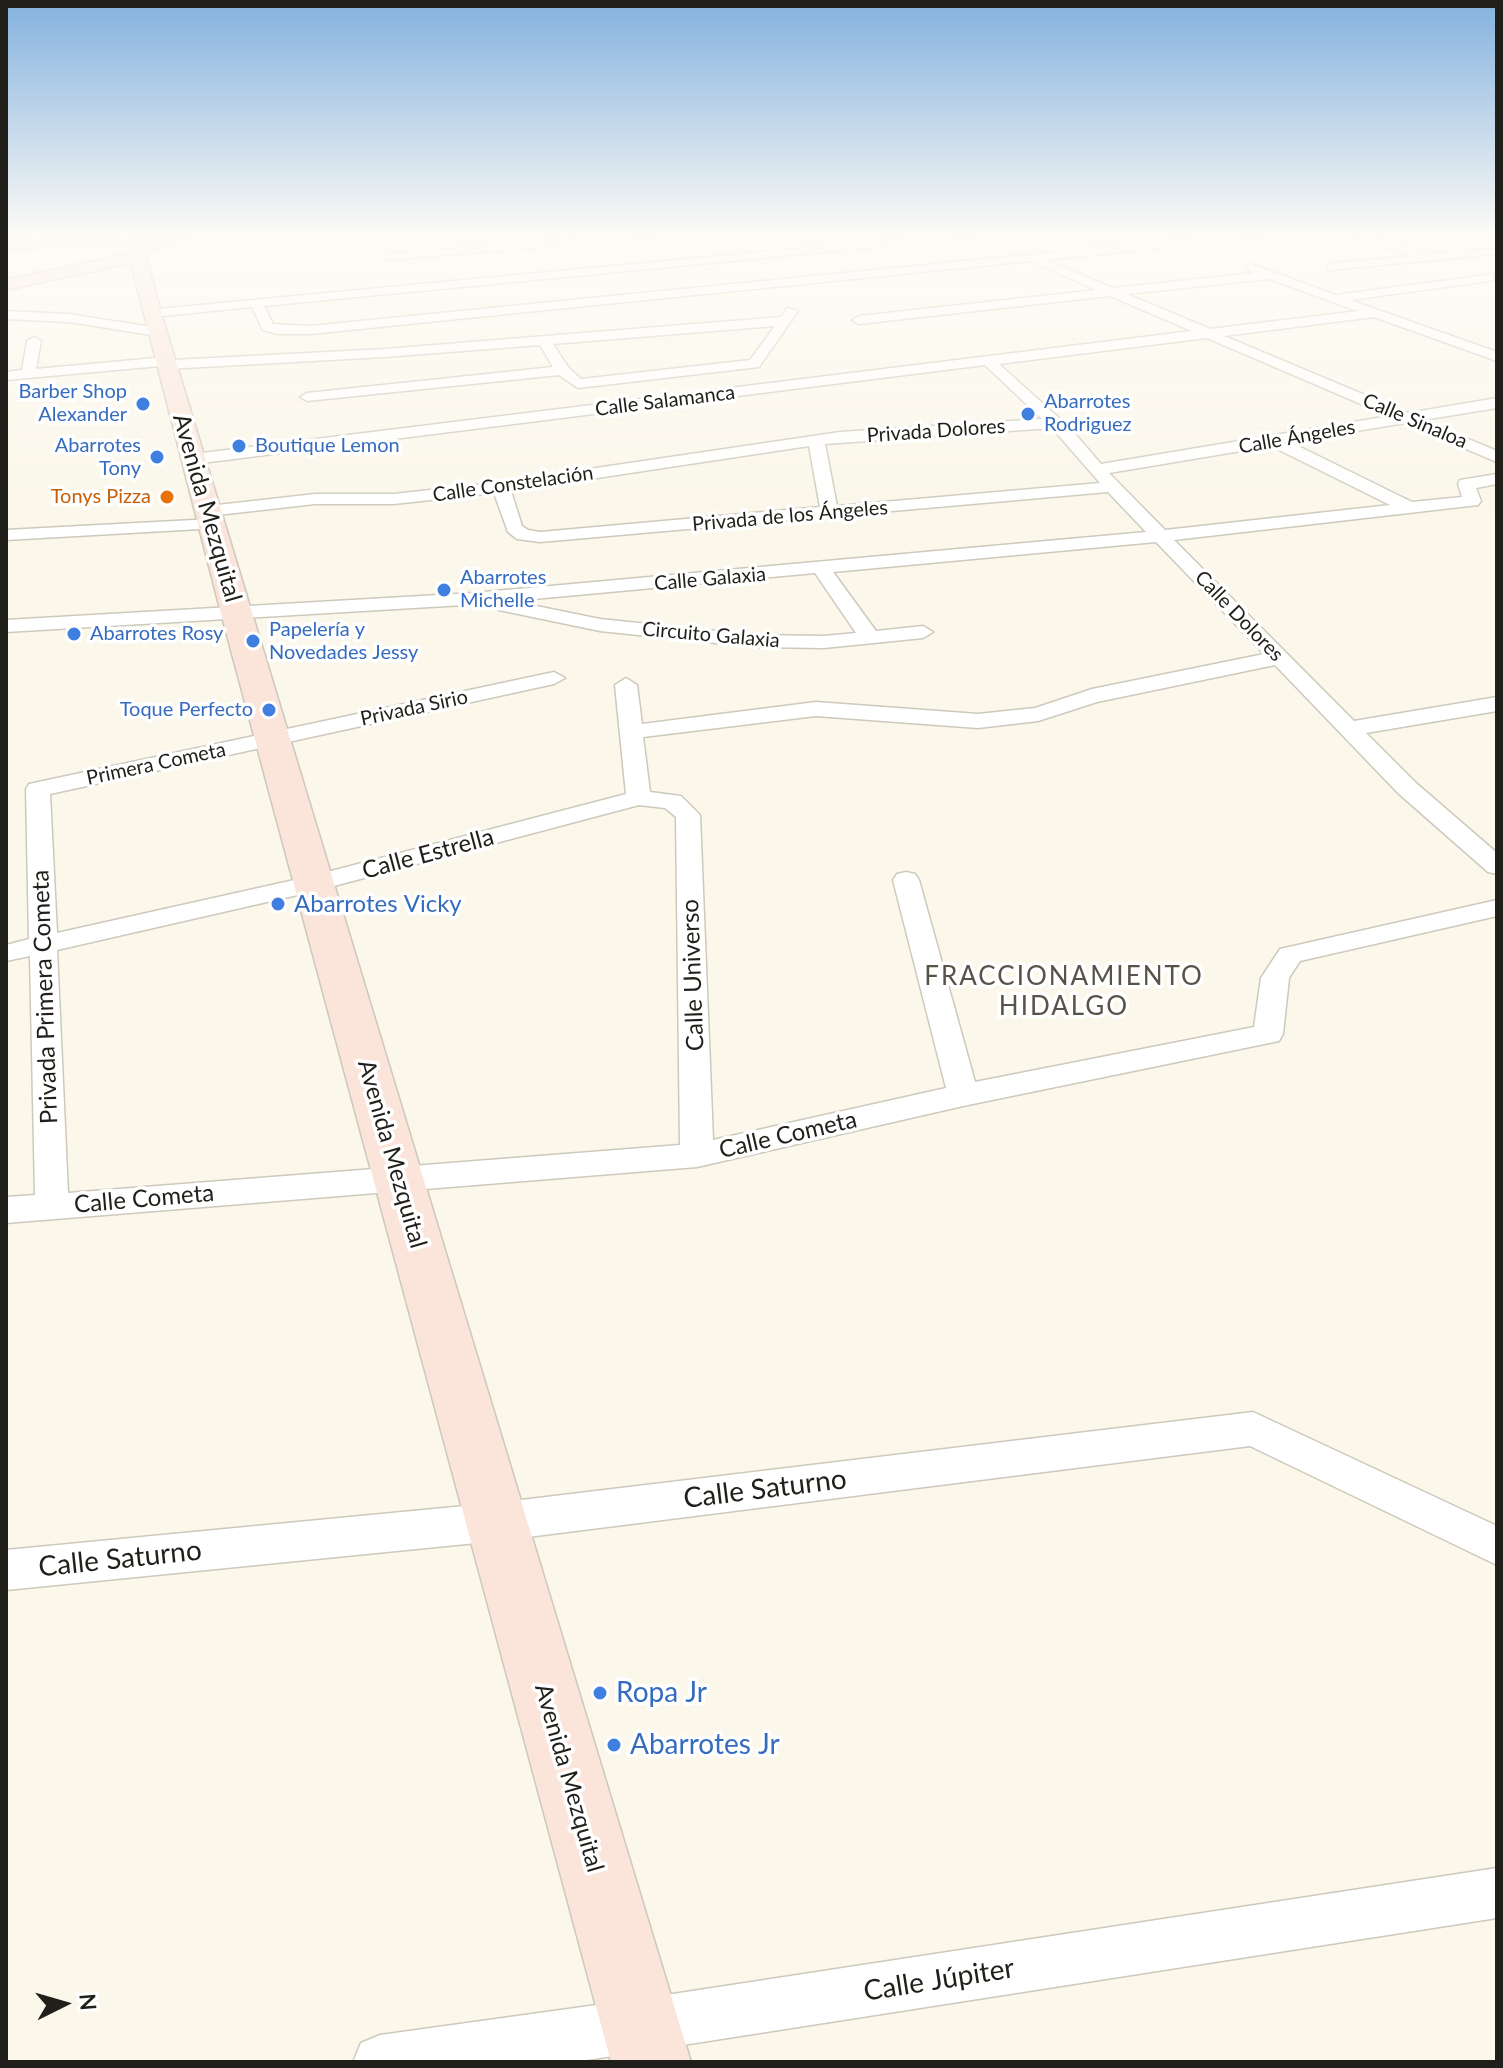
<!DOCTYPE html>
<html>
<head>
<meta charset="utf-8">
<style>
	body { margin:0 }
	#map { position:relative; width:1503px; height:2068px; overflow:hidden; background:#fbf7ea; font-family:Lato,sans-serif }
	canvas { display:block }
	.frame { position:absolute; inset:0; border:8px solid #201f1a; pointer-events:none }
	.north { position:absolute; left:24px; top:1964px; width:80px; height:80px; -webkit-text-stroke:6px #fff; paint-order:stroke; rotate:85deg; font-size:22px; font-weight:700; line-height:32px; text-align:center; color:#201f1a }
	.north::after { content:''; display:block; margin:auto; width:28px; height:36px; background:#201f1a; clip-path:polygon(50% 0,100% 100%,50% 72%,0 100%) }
</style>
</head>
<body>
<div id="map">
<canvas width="1503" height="2068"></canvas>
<div class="frame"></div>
<div class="north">N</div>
</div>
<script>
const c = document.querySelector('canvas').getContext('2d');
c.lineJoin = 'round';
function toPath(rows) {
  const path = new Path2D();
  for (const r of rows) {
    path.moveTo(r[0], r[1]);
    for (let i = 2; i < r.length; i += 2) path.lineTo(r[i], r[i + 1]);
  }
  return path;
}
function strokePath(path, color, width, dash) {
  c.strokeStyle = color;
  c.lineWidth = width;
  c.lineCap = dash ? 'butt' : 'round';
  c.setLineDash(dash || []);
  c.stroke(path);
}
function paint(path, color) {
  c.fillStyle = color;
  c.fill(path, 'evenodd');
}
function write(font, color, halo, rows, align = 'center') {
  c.font = font + ' Lato,sans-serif';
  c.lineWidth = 7;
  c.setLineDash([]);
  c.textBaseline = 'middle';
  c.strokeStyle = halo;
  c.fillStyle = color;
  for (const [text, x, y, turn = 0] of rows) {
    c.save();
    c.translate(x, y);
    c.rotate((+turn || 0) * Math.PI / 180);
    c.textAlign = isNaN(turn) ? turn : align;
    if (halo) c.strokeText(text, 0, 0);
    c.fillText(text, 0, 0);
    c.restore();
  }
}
const street = toPath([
	[626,234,668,234,662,237,387,260,381,257,387,254,626,234],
	[949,234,987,234,981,237,264,306,273,324,310,326,1236,234,1272,234,1266,237,1045,260,1113,288,1254,273,1245,268,1251,264,1336,295,1493,274,1493,280,1489,281,1350,300,1497,352,1497,361,1374,317,1224,336,1408,413,1497,398,1497,408,1423,420,1497,451,1497,462,1405,423,1290,442,1412,502,1462,497,1458,484,1460,480,1497,474,1497,484,1476,488,1481,501,1478,505,1174,540,1354,721,1497,697,1497,711,1366,733,1416,783,1497,853,1497,874,1488,872,1398,793,1275,665,1097,702,1038,721,978,728,816,716,643,737,650,792,681,796,700,815,713,1140,946,1088,893,880,897,874,906,872,915,874,919,880,975,1082,1254,1027,1261,978,1280,949,1497,900,1497,916,1300,961,1289,978,1283,1034,1279,1041,963,1106,697,1167,6,1223,6,1197,35,1195,30,956,6,961,6,945,29,939,26,789,29,784,554,672,565,678,554,684,50,794,57,933,312,876,626,794,615,685,626,678,637,685,642,724,816,702,978,714,1035,708,1092,689,1264,654,1156,542,833,572,876,631,923,626,933,632,923,638,824,648,754,647,600,631,499,610,496,606,498,603,6,632,6,620,473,593,1146,532,1108,492,540,542,517,539,508,532,494,493,394,504,315,504,209,516,200,511,209,506,315,494,394,494,501,482,840,432,1042,419,985,365,194,464,186,459,194,454,1192,331,1110,296,859,324,852,320,859,316,1096,290,1031,261,310,334,278,334,263,330,252,307,152,317,147,316,147,310,949,234],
	[1269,279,1358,311,1210,329,1127,294,1269,279],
	[1207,338,1389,416,1101,464,1069,427,999,364,1207,338],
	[1052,428,1100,483,837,506,825,444,1052,428],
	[809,446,820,507,540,532,528,530,522,526,511,491,809,446],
	[1271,446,1390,505,1165,530,1109,473,1271,446],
	[815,573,856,633,824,636,754,635,600,619,512,601,815,573],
	[639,805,665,808,676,817,680,1145,68,1193,57,950,315,891,639,805],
	[1345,234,1361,234,1417,251,1417,255,1497,248,1497,254,1329,270,1327,267,1333,263,1411,256,1345,234],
	[787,308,798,311,759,367,578,388,559,375,307,401,300,397,307,393,553,367,540,345,385,357,167,369,160,366,6,380,6,372,22,370,27,341,34,337,41,341,36,369,166,357,173,360,385,349,781,317,787,308],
	[775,326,750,360,581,379,568,367,553,344,775,326],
	[6,311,69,314,158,328,165,332,158,336,69,322,6,319,6,311],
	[212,519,218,520,221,524,218,528,6,540,6,530,212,519],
	[1253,1412,1497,1526,1497,1565,1250,1446,496,1541,6,1590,6,1550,496,1503,1253,1412],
	[1497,1868,1497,1918,574,2062,353,2062,361,2043,380,2035,640,1999,1497,1868]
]);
const secondary = toPath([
	[173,234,196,234,194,237,148,251,146,256,161,313,691,2062,611,2062,221,613,131,263,6,290,6,280,131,253,132,249,125,244,127,240,173,234],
	[113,236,121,241,119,244,6,249,6,239,113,236]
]);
const markers = [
	[143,404,8,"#3f7fe0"],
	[1028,414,8,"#3f7fe0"],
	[239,446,8,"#3f7fe0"],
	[157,457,8,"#3f7fe0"],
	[167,497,8,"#e8710a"],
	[444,590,8,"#3f7fe0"],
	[74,634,8,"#3f7fe0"],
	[253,641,8,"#3f7fe0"],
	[269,710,8,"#3f7fe0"],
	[278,904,8,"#3f7fe0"],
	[600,1693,8,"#3f7fe0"],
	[614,1745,8,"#3f7fe0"]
];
const farShopnames = [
	["Barber Shop",127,392,"right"],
	["Alexander",127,415,"right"],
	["Abarrotes",1044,402],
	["Rodriguez",1044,425],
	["Abarrotes",141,446,"right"],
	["Tony",141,469,"right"],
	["Boutique Lemon",255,446],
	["Abarrotes",460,578],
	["Michelle",460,601],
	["Papelería y",269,630],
	["Novedades Jessy",269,653],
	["Abarrotes Rosy",90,634],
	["Toque Perfecto",253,710,"right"]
];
const farStreetnames = [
	["Calle Salamanca",665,401,-7],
	["Calle Sinaloa",1415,421,23],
	["Privada Dolores",936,431,-4],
	["Calle Ángeles",1297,437,-10],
	["Calle Constelación",513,484,-8],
	["Privada de los Ángeles",790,516,-5],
	["Calle Galaxia",710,579,-5],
	["Calle Dolores",1239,616,46],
	["Circuito Galaxia",711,635,5],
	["Privada Sirio",414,708,-12],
	["Primera Cometa",156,764,-12]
];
const farFoodnames = [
	["Tonys Pizza",151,497]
];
const streetNames = [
	["Avenida Mezquital",207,508,74],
	["Calle Estrella",428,854,-15],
	["Calle Universo",693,975,-92],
	["Privada Primera Cometa",45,997,-92],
	["Calle Cometa",788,1135,-13],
	["Avenida Mezquital",392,1154,74],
	["Calle Cometa",144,1199,-5],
	["Avenida Mezquital",569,1778,74]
];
const shopNames = [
	["Abarrotes Vicky",294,904]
];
const neighbourhoodNames = [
	["FRACCIONAMIENTO",1064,977],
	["HIDALGO",1064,1007]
];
const nearStreetnames = [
	["Calle Saturno",765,1489,-7],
	["Calle Saturno",120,1559,-6],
	["Calle Júpiter",939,1980,-9]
];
const nearShopnames = [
	["Ropa Jr",616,1693],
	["Abarrotes Jr",630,1745]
];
strokePath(street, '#cdc9bc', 3);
strokePath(secondary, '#cdc9bc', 3);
paint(street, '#fff');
paint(secondary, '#fbe5da');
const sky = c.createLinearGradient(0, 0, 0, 523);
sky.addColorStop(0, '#83b1de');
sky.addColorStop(0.45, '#fdfbf6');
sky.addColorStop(1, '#fdfbf600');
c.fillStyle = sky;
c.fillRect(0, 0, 1503, 523);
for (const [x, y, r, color] of markers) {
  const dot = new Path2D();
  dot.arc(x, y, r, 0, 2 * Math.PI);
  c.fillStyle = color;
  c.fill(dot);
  strokePath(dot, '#fff', 3);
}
write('20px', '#366cbe', '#fff', farShopnames, 'left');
write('20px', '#201f1a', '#fff', farStreetnames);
write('20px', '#c56008', '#fff', farFoodnames, 'right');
write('24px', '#201f1a', '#fff', streetNames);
write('24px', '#366cbe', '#fff', shopNames, 'left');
c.letterSpacing = '2px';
write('26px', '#575349', '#fff', neighbourhoodNames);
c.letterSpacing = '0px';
write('28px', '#201f1a', '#fff', nearStreetnames);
write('28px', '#366cbe', '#fff', nearShopnames, 'left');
</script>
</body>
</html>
